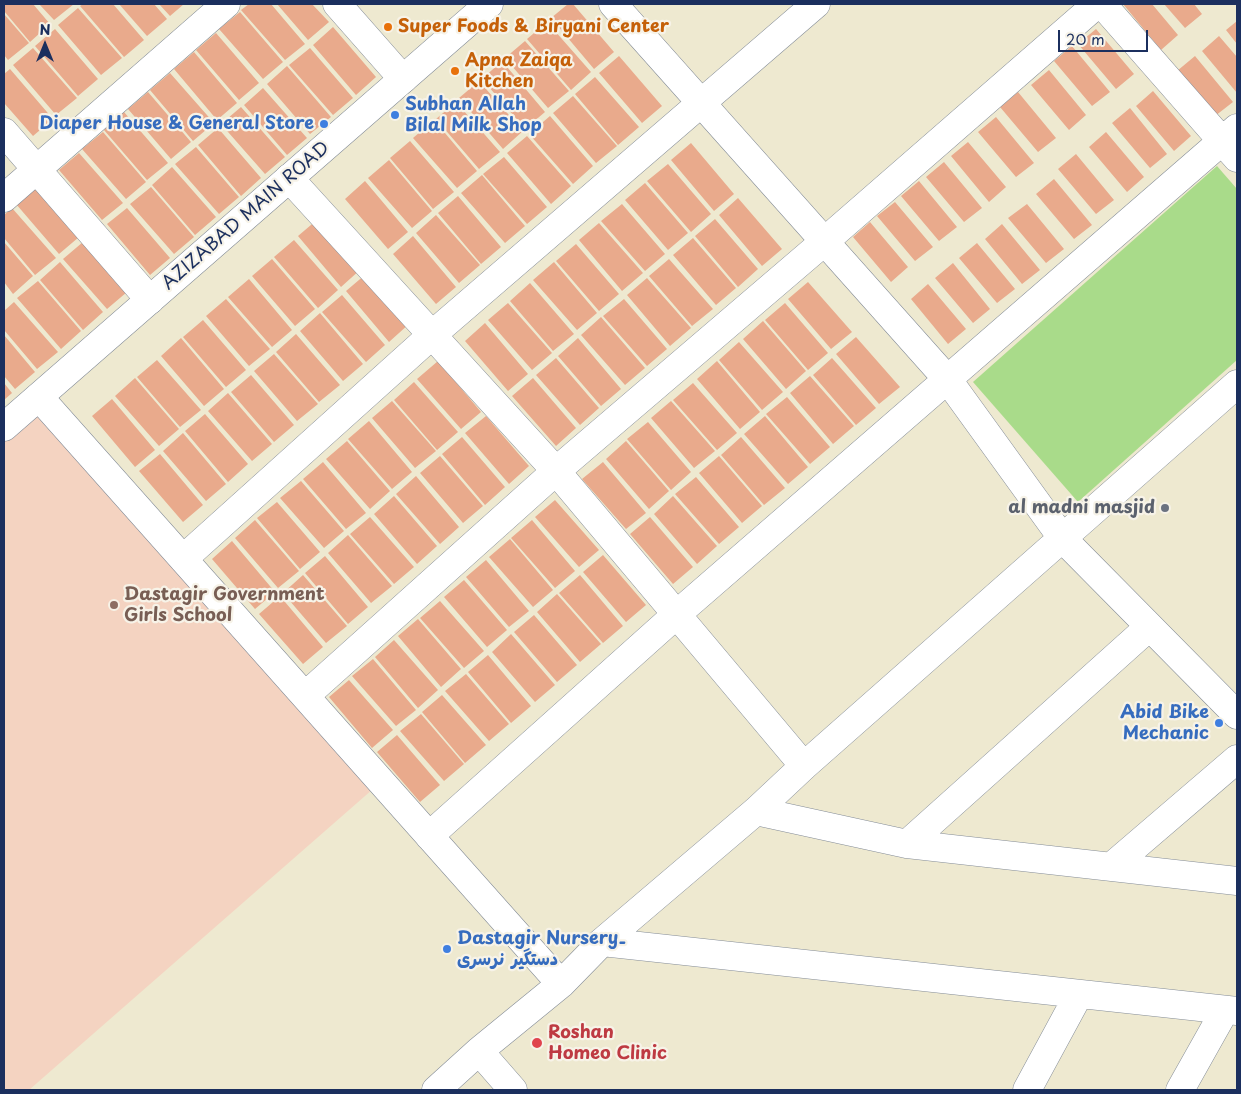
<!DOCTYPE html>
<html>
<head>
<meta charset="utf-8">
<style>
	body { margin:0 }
	#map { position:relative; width:1241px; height:1094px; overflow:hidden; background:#eee9d0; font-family:"Playpen Sans",sans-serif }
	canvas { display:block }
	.frame { position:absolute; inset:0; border:5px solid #1b2f5e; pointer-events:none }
	.north { position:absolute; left:20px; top:20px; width:50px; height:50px; -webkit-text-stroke:4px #f7f3e8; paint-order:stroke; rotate:0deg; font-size:14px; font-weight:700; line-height:20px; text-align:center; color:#1b2f5e }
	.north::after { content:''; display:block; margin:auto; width:18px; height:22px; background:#1b2f5e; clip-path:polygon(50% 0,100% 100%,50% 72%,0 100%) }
	.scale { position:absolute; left:1058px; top:30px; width:90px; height:22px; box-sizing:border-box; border:2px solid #1b2f5e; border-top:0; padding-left:6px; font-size:15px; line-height:18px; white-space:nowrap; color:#1b2f5e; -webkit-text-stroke:4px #f7f3e8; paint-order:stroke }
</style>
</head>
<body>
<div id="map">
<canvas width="1241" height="1094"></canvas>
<div class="frame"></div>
<div class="north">N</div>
<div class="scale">20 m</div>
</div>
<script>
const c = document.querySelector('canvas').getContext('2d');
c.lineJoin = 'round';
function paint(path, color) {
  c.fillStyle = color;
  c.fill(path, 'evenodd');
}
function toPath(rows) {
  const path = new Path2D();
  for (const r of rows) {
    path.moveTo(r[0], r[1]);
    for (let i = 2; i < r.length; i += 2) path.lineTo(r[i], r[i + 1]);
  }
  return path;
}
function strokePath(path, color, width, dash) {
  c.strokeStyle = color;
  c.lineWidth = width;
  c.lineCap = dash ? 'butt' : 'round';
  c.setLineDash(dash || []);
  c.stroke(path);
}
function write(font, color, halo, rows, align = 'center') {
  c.font = font + ' "Playpen Sans","Playpen Sans Arabic",sans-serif';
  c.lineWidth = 4.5;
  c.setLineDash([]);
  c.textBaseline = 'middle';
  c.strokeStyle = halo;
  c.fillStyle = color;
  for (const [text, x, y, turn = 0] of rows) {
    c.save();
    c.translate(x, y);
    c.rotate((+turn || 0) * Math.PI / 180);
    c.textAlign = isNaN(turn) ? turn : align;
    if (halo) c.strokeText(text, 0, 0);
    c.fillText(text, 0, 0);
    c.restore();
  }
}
const built = toPath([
	[39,397,381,782,29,1090,4,1090,4,427]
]);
const green = toPath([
	[1217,166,1237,189,1237,360,1078,502,973,382]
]);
const building = toPath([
	[4,4,33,4,50,24,30,42,4,11],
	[39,4,74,4,54,20],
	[83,4,113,4,144,40,124,57,80,6],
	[119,4,154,4,167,19,147,36],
	[159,4,184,4,170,16],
	[249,4,271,4,305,44,285,60,241,10],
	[277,4,312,4,329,22,308,40],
	[568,4,573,4,614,52,594,69,551,18],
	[1123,4,1152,4,1178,35,1161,50],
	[1164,4,1194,4,1202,14,1185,28],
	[78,8,122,58,101,75,58,25],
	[240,12,283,62,263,79,219,29],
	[4,14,29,43,8,60,4,55],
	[1237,21,1237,44,1226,30],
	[547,22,591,72,571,90,527,39],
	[333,27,376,77,356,95,313,45],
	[55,29,98,79,78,96,35,46],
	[1096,29,1134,74,1116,89,1078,44],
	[216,33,259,83,239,100,196,50],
	[1219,36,1237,57,1237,93,1202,51],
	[525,41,569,91,548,108,505,58],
	[1072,46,1110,92,1092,106,1054,61],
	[33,48,77,98,56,115,13,65],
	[310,48,353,98,333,115,289,65],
	[194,52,237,103,217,120,174,69],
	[619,56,662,106,642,123,599,73],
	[1195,56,1233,102,1215,116,1177,71],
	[502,61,545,112,525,129,482,79],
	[287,66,331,117,310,134,267,84],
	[10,69,53,119,33,136,4,103,4,74],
	[1049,70,1086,115,1069,130,1031,85],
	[170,73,214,123,193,141,150,90],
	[595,77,639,127,618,145,575,94],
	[479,81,523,131,503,149,459,98],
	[263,88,307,138,287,155,244,105],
	[1153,91,1191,136,1174,151,1136,106],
	[148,92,191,142,171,159,128,109],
	[1018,92,1056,138,1038,152,1000,107],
	[573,96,617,146,596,163,553,113],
	[456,102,500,152,479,169,436,119],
	[241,107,285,157,265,174,221,124],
	[1130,108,1167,154,1150,168,1112,123],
	[124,112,168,163,147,180,104,130],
	[550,116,593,166,573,184,529,134],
	[996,117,1034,163,1016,177,978,132],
	[434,120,477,171,457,188,413,138],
	[218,128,261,178,241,196,198,145],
	[103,132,146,182,126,199,82,149],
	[1106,132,1144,177,1127,192,1089,147],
	[527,136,571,186,551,204,507,153],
	[410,141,454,192,433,209,390,158],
	[968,142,1006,187,989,202,951,156],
	[691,143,734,194,714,211,671,160],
	[196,147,239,197,219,214,175,164],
	[79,153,123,203,102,220,59,170],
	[1076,154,1114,200,1096,214,1058,169],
	[504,157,547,207,527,224,483,174],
	[389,160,432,211,412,228,368,178],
	[944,162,982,208,964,222,926,177],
	[668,164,711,214,691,232,647,181],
	[172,167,216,217,195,235,152,185],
	[482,175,525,226,505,243,461,193],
	[1054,179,1092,225,1074,239,1036,194],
	[365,181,408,232,388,249,345,199],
	[919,181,957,227,939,241,901,196],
	[645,183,688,233,668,250,625,200],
	[36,187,79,237,59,254,16,204],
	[151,187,194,237,174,254,130,204],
	[458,196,501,247,481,264,438,213],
	[738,198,782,249,762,266,719,215],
	[895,202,933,247,915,261,877,216],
	[622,204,665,254,645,271,601,221],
	[1027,204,1064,249,1046,263,1008,218],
	[12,208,56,258,35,275,4,238,4,215],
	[127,208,170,258,150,275,107,224],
	[436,215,480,265,459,283,416,233],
	[318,219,361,269,341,287,298,236],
	[715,219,758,269,738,287,695,236],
	[870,222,908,267,891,282,853,237],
	[599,223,643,273,622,291,579,240],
	[1002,224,1040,270,1022,284,985,239],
	[413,236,456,287,436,304,393,254],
	[693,238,736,288,716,305,673,255],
	[294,240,338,290,318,308,274,257],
	[4,242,33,276,13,294,4,282],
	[83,242,127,292,107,309,63,259],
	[977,243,1015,289,997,303,959,258],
	[576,244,619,294,599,311,556,261],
	[272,259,315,309,295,326,252,276],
	[669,259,713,309,692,326,649,276],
	[60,262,103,312,83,330,40,280],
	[554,262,597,313,577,330,533,280],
	[953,263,990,309,973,323,935,278],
	[366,274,409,324,389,342,346,291],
	[647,278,691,328,670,346,627,295],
	[249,279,292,330,272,347,228,297],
	[38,281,81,331,61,349,17,298],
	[808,282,852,332,831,349,788,299],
	[530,283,574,334,553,351,510,301],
	[928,284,966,329,948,344,911,299],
	[342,295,385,345,366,362,322,312],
	[226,299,270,349,249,366,206,316],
	[624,299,667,349,647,366,603,316],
	[14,302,58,352,37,369,4,330,4,311],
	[508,303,552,353,532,370,488,320],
	[785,303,828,353,808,370,765,320],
	[320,313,363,364,343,381,300,331],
	[601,317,645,368,625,385,581,335],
	[203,320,246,370,226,387,183,337],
	[763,321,806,371,786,389,743,339],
	[485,323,528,374,508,391,465,341],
	[296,334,340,385,319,402,276,352],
	[4,335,35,372,15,389,4,376],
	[856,337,900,387,879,404,836,354],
	[181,338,224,389,204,406,161,356],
	[578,338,621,389,601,406,558,356],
	[739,342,783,392,762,410,719,360],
	[274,354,318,404,297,421,254,371],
	[556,358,599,408,580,425,536,375],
	[832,358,876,408,856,425,813,375],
	[157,360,201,410,180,427,137,377],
	[438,361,481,412,461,429,417,379],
	[717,361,760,412,740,429,697,379],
	[251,375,294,425,274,442,231,392],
	[810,376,854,426,833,444,790,393],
	[135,378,179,429,159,446,115,396],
	[533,378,576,428,556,446,512,396],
	[414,382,458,432,437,450,394,400],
	[4,383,12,393,4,400],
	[693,383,737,433,717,450,673,400],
	[228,393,272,444,252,461,208,411],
	[787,397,830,447,810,464,766,414],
	[112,399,155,450,135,467,92,416],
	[392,401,436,451,415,468,372,418],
	[671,401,715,451,694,468,651,418],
	[205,414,248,464,228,482,185,431],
	[486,416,529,466,509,484,465,433],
	[765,416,808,467,788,484,744,434],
	[369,421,412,472,392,489,348,439],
	[648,422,691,472,671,490,627,439],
	[183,433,226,484,206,501,163,451],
	[462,437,505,487,485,505,442,454],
	[741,437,785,488,764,505,721,455],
	[347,441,390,491,370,509,326,459],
	[626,441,669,491,649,509,606,459],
	[160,454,203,505,183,522,139,471],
	[440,456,483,506,463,523,420,473],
	[719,456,762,506,742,523,699,473],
	[323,462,366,513,346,529,303,479],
	[603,462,646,513,626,529,582,479],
	[416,476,459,527,440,544,396,494],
	[696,477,739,527,719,544,675,494],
	[301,481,344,531,324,548,280,498],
	[394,496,437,546,417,564,374,514],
	[673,496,717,546,697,564,654,514],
	[555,500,599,550,579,567,535,517],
	[277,502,320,552,300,569,257,518],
	[370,517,414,567,394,584,350,534],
	[650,517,693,567,673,584,630,534],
	[255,520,299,571,278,588,235,538],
	[532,520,575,571,555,588,511,538],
	[348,535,392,586,371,603,328,553],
	[510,539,553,590,533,607,489,557],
	[232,541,275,592,255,609,212,559],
	[603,555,646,605,626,622,583,572],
	[325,556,368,607,348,624,305,573],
	[486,560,529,611,509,627,466,577],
	[303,575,347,626,326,643,283,593],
	[580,575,623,626,603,643,559,593],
	[464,580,507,630,487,647,444,597],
	[557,594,601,644,580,662,537,612],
	[280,596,323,647,303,664,259,614],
	[440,601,484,651,464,668,420,618],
	[534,615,577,665,557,682,514,632],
	[418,619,461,669,441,687,398,636],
	[511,634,555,685,535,702,492,652],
	[394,640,438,690,418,708,375,657],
	[488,655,531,706,511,723,468,672],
	[373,659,416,710,396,726,352,676],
	[466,674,509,724,489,741,445,691],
	[349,680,393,730,372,748,329,697],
	[442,695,486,745,465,763,422,712],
	[421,714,464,764,444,781,400,731],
	[397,735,440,785,420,802,377,752]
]);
const street = toPath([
	[337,4,403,79],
	[613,4,948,380,1063,539,1237,715],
	[1102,4,1237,158],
	[4,132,150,300],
	[289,178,556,471,804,766],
	[4,198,226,4],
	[39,397,561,984],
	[183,559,433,334,816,4],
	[305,696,556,471,825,241,1097,4],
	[756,811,907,844,1237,881],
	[429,836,677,614,1237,128],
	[907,844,1149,627],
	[1111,867,1237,759],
	[602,942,1237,1011],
	[479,1051,513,1090],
	[436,1090,479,1051,561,984,602,942,756,811,804,766,1237,384],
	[1027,1090,1079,994],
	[1180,1090,1225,1010]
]);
const secondary = toPath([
	[4,427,489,4]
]);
const markers = [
	[388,27,5,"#e8710a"],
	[455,71,5,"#e8710a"],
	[395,115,5,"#3f7fe0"],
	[324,124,5,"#3f7fe0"],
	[1165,508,5,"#6b7280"],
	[114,605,5,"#8d6e63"],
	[1219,723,5,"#3f7fe0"],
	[447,949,5,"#3f7fe0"],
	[537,1043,6,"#e0444e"]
];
const foodNames = [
	["Super Foods & Biryani Center",398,27],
	["Apna Zaiqa",465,61],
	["Kitchen",465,82]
];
const shopNames = [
	["Subhan Allah",405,105],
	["Bilal Milk Shop",405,126],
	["Diaper House & General Store",314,124,"right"],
	["Abid Bike",1209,713,"right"],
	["Mechanic",1209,734,"right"],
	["Dastagir Nursery۔",457,939],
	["دستگیر نرسری",457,960]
];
const streetNames = [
	["AZIZABAD MAIN ROAD",246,216,-41]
];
const worshipNames = [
	["al madni masjid",1155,508]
];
const educationNames = [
	["Dastagir Government",124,595],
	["Girls School",124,616]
];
const healthNames = [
	["Roshan",548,1033],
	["Homeo Clinic",548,1054]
];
paint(built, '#f4d3c1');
paint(green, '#a9db8a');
paint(building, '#e9aa8c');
strokePath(street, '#848c97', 29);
strokePath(secondary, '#848c97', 29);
strokePath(street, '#fff', 28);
strokePath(secondary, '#fff', 28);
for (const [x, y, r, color] of markers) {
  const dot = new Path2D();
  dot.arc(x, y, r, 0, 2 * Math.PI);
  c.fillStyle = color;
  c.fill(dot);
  strokePath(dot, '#f7f3e8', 2);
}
write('bold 18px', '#c56008', '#f7f3e8', foodNames, 'left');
write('bold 18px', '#366cbe', '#f7f3e8', shopNames, 'left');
write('18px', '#1b2f5e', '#f7f3e8', streetNames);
write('bold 18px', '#5b616d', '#f7f3e8', worshipNames, 'right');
write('bold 18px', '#785e54', '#f7f3e8', educationNames, 'left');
write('bold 18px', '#be3a42', '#f7f3e8', healthNames, 'left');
</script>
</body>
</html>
